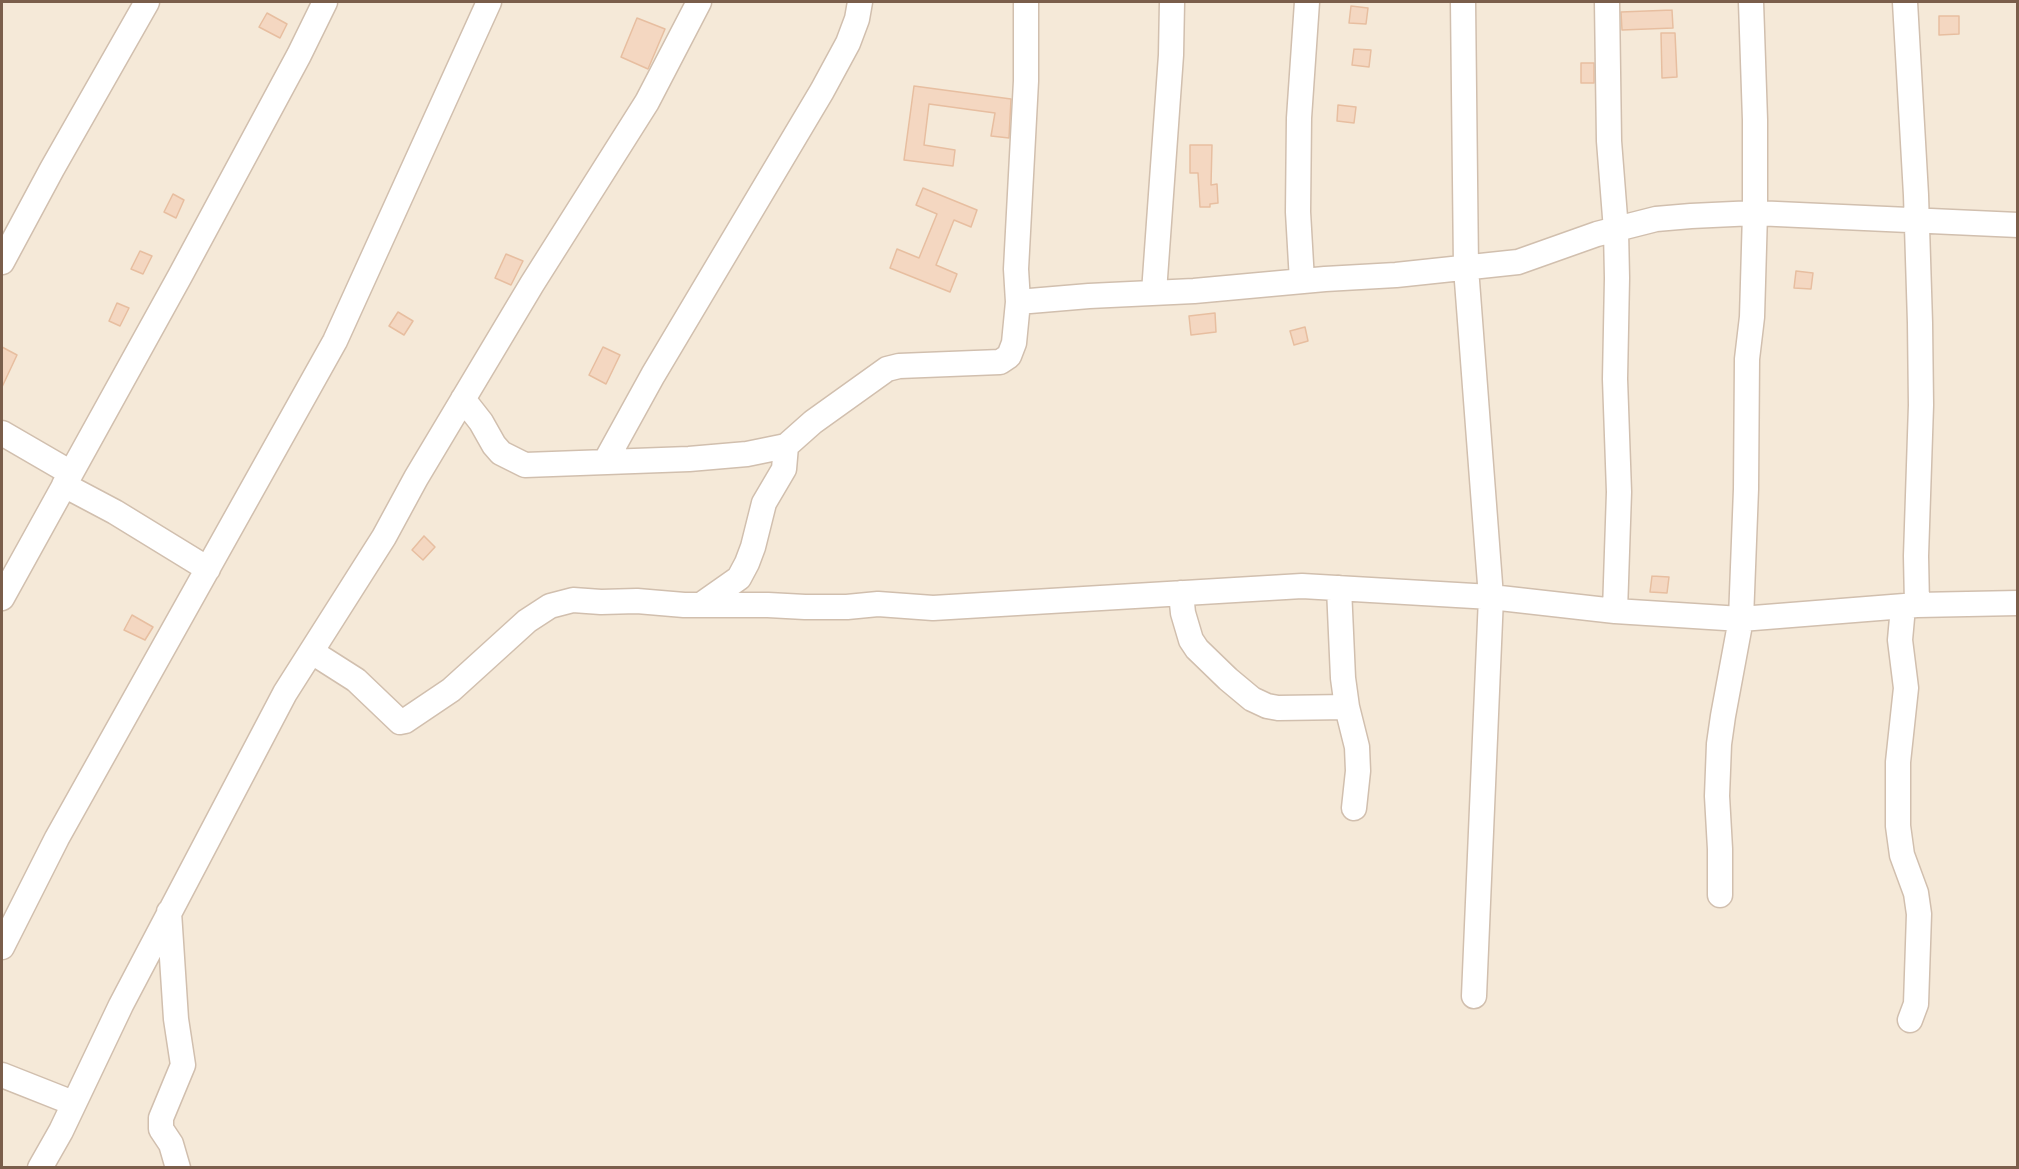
<!DOCTYPE html>
<html>
<head>
<meta charset="utf-8">
<style>
	body { margin:0 }
	#map { position:relative; width:2019px; height:1169px; overflow:hidden; background:#fdf7ea; font-family:"Titillium Web",sans-serif }
	canvas { display:block }
	.frame { position:absolute; inset:0; border:3px solid #7a5e4b; pointer-events:none }
</style>
</head>
<body>
<div id="map">
<canvas width="2019" height="1169"></canvas>
<div class="frame"></div>
</div>
<script>
const c = document.querySelector('canvas').getContext('2d');
c.lineJoin = 'round';
function paint(path, color) {
  c.fillStyle = color;
  c.fill(path, 'evenodd');
}
function toPath(rows) {
  const path = new Path2D();
  for (const r of rows) {
    path.moveTo(r[0], r[1]);
    for (let i = 2; i < r.length; i += 2) path.lineTo(r[i], r[i + 1]);
  }
  return path;
}
function strokePath(path, color, width, dash) {
  c.strokeStyle = color;
  c.lineWidth = width;
  c.lineCap = dash ? 'butt' : 'round';
  c.setLineDash(dash || []);
  c.stroke(path);
}
const residential = toPath([
	[2,2,2017,2,2017,1167,2,1167]
]);
const building = toPath([
	[1351,6,1368,8,1366,24,1349,23,1351,6],
	[1672,10,1673,28,1622,30,1621,12,1672,10],
	[267,13,287,24,280,38,259,27,267,13],
	[1939,16,1959,16,1959,34,1939,35,1939,16],
	[637,18,665,29,648,69,621,57,637,18],
	[1661,33,1675,33,1677,77,1662,78,1661,33],
	[1354,49,1371,50,1369,67,1352,65,1354,49],
	[1581,63,1594,63,1594,83,1581,83,1581,63],
	[914,86,1011,99,1009,138,991,136,995,113,929,104,924,145,955,150,953,166,904,160,914,86],
	[1338,105,1356,107,1354,123,1337,121,1338,105],
	[1190,145,1212,145,1211,185,1217,184,1218,203,1210,204,1210,207,1200,207,1198,173,1190,173,1190,145],
	[923,188,977,210,971,227,954,220,936,265,957,274,950,292,890,268,897,249,919,258,937,214,916,205,923,188],
	[173,194,184,200,176,218,164,212,173,194],
	[140,251,152,256,143,274,131,269,140,251],
	[506,254,523,261,511,285,495,278,506,254],
	[1796,271,1813,273,1811,289,1794,288,1796,271],
	[117,303,129,308,120,326,109,321,117,303],
	[398,312,413,321,404,335,389,326,398,312],
	[1215,313,1216,332,1191,335,1189,316,1215,313],
	[1305,327,1308,341,1294,345,1290,331,1305,327],
	[2,347,17,355,2,387,2,347],
	[603,347,620,355,606,384,589,375,603,347],
	[424,536,435,547,423,560,412,550,424,536],
	[1652,576,1669,577,1667,593,1650,592,1652,576],
	[132,615,153,627,145,640,124,630,132,615]
]);
const minor = toPath([
	[1026,2,1026,81,1016,269,1018,302,1089,296,1194,291,1325,279,1396,275,1518,262,1597,234,1656,219,1691,216,1755,213,2018,225],
	[1463,2,1466,268,1491,597,1474,996],
	[1607,2,1609,141,1616,230,1617,278,1615,379,1619,492,1615,611,1741,619,1917,605,2018,603],
	[1905,2,1916,195,1920,323,1921,405,1916,556,1917,605],
	[2,262,52,169,147,2],
	[1302,281,1298,212,1299,118,1307,2],
	[1154,292,1171,55,1172,2],
	[463,399,481,422,494,445,501,453,525,465,689,459,747,454,786,446,813,422,887,369,899,366,1000,362,1009,356,1014,343,1018,302],
	[2,433,71,473],
	[605,462,653,375,822,91,848,43,857,19,860,2],
	[64,485,115,512,208,569],
	[1339,588,1343,678,1347,707,1357,747,1358,771,1354,808],
	[1181,593,1183,613,1191,640,1197,649,1228,679,1252,699,1267,706,1278,708,1347,707],
	[2,598,180,276,299,55,325,2],
	[702,604,739,578,747,563,753,547,764,503,784,469,786,446],
	[1903,607,1900,640,1906,688,1898,762,1898,826,1902,855,1916,893,1919,914,1916,1004,1910,1020],
	[312,652,356,680,400,722,405,721,451,690,527,621,550,606,573,600,601,602,637,601,684,605,768,605,805,607,847,607,878,604,933,608,1302,586,1491,597,1615,611],
	[1720,895,1720,849,1717,796,1719,744,1723,716,1741,619,1746,489,1747,359,1752,317,1755,213,1755,120,1751,2],
	[169,912,176,1019,183,1065,161,1118,161,1129,171,1144,178,1168],
	[2,947,57,838,335,341,489,2],
	[2,1075,73,1103],
	[40,1168,61,1131,121,1005,285,693,384,537,416,478,532,284,647,102,699,2]
]);
paint(residential, '#f5e9d8');
paint(building, '#f4d7c1');
strokePath(building, '#e7bea0', 1.5);
strokePath(minor, '#d1bfae', 27);
strokePath(minor, '#fff', 24);
</script>
</body>
</html>
